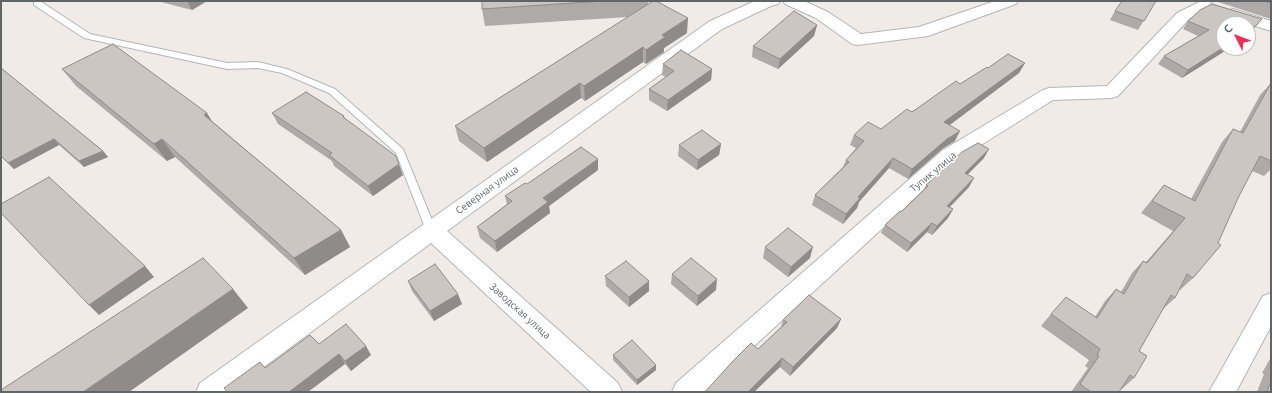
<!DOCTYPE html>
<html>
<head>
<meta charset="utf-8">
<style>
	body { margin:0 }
	#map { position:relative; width:1272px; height:393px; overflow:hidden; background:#f0ebe6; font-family:Ubuntu,sans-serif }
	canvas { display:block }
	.frame { position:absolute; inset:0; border:2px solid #5e6567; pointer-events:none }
	.north { position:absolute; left:1216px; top:16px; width:40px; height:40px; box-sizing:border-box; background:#fff; border:1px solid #bfc1c2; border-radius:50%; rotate:312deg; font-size:11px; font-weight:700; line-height:16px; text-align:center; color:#5e6567 }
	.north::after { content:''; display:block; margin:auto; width:14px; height:18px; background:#f02d59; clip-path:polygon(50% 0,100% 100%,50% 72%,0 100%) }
</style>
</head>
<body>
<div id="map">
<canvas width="1272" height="393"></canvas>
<div class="frame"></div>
<div class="north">С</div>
</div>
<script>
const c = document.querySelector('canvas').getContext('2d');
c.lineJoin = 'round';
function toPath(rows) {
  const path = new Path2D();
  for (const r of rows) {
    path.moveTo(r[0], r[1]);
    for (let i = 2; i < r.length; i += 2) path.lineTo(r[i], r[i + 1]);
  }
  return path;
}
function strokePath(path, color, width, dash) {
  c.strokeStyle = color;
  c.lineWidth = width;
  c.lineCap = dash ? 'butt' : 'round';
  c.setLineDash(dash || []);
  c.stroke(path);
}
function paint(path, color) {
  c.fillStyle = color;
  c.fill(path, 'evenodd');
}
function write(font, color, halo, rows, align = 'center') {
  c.font = font + ' Ubuntu,sans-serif';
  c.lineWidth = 3;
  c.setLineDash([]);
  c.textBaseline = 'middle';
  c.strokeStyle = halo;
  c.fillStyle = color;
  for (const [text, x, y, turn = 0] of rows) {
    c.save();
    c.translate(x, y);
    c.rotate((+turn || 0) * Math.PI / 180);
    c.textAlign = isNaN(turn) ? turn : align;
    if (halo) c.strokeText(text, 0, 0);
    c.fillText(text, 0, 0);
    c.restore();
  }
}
const service = toPath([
	[34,1,40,1,90,34,227,63,258,62,287,69,335,89,403,149,436,230,435,233,427,233,426,230,396,153,329,93,282,73,258,68,227,69,84,38,34,5,34,1]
]);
const minor = toPath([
	[755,1,780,1,778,4,771,6,722,29,447,231,618,383,622,392,591,392,431,243,230,392,196,392,200,383,710,21,755,1],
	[783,1,804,1,828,12,861,34,919,27,995,1,1018,1,1016,4,928,36,858,45,852,44,816,18,785,4,783,1],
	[1201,1,1210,2,1212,5,1210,8,1189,19,1118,96,1112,98,1053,100,957,160,704,392,672,392,676,383,943,150,1043,90,1049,88,1107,86,1177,13,1201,1],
	[1233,9,1271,21,1271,31,1227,17,1225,14,1227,11,1233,9],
	[1271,293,1271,326,1236,392,1209,392,1263,296,1271,293]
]);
const wall = toPath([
	[157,1,207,1,192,10],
	[482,1,648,1,648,4,687,33,664,48,664,52,646,64,643,62,585,101,581,98,487,162,459,141,455,126,628,17,485,26,482,9],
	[1156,1,1138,30,1110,20,1115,11],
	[1215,1,1271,1,1271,19],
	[1212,4,1262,19,1248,35,1248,24,1224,24,1224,48,1236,48,1231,53,1225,51,1182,78,1158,64,1164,56,1198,36,1183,29,1188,21,1200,10],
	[817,25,814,36,778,69,752,57,753,46],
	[1025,63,1019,73,950,125,955,141,942,149,908,179,889,168,859,202,857,208,843,224,812,205,815,195,843,167,846,160,856,148,850,145,854,135,881,129,988,68],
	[663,64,712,69,711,80,667,111,649,100,649,89,666,77,662,75],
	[1,68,103,151,108,157,84,167,59,145,14,169,1,156],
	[62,69,207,113,212,121,341,230,350,247,305,275,175,157,167,161,76,86],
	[1271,83,1271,169,1264,176,1252,171,1193,278,1180,290,1179,289,1175,298,1163,309,1139,351,1134,378,1122,389,1121,389,1119,392,1071,392,1088,368,1085,366,1089,360,1041,326,1051,314,1095,317,1105,301,1116,289,1121,292,1132,273,1143,261,1146,262,1173,231,1141,213,1164,185,1191,199,1222,142,1233,129,1240,132,1260,95],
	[272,113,344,116,345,119,403,175,373,196,334,166,332,161,278,124],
	[721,144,719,155,697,170,678,156,679,145],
	[984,158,968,174,969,187,949,208,953,209,948,218,932,235,927,232,907,252,881,233,885,225,901,212,924,189,926,185],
	[598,170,549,206,550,213,497,252,480,238,477,227,507,204,505,196,527,184],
	[765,247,810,258,788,277,763,258],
	[672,274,716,290,697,306,671,284],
	[605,276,649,291,629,307,606,286],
	[408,281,462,304,434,321,412,291],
	[841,319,837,328,790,376,780,367,754,392,705,392,758,349,781,327,783,320],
	[319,344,371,355,351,371,345,364,265,368],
	[613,355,656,365,656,370,637,385,613,360],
	[1271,357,1271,392,1257,392,1264,374,1262,373]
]);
const shadedWall = toPath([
	[187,1,207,1,192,10],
	[688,18,687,33,664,48,664,52,646,64,646,50,662,35],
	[1262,19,1248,35,1248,34],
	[817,25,814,36,778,69,780,59],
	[643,47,643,62,585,101,584,86],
	[1224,47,1224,48,1227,48,1225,51,1182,78,1188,70],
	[1025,63,1019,73,940,132,944,122],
	[712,69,711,80,667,111,668,100],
	[580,83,581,98,487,162,484,148],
	[207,113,217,131,204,115],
	[960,131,955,141,942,149,908,179,912,169,947,139],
	[54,139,59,145,14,169,8,163],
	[162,139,175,157,167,161,154,144],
	[721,144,719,155,697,170,698,160],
	[989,149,984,158,960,182,965,173],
	[103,151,108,157,84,167,79,161],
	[893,158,889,168,859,202,857,208,843,224,846,214,858,197],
	[598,159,598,170,549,206,550,213,497,252,495,241,543,198],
	[399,164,403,175,373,196,368,186],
	[974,178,969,187,942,215,947,206],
	[953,209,948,218,932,235,937,226],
	[932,223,927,232,907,252,911,243],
	[341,230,350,247,305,275,294,258],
	[813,247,810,258,788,277,791,267],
	[145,266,154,277,99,315,89,305],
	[717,279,716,290,697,306,698,296],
	[649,281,649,291,629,307,629,297],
	[233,289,248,308,129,392,83,392],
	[458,294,462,304,434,321,430,311],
	[841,319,837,328,790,376,793,367],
	[366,346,371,355,351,371,345,361],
	[339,354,345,364,308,392,289,392],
	[782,358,780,367,754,392,748,392],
	[656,365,656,370,637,385,637,380]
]);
const building = toPath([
	[482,1,603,1,482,9,482,1],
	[653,1,656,1,688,18,662,35,665,37,646,50,643,47,584,86,580,83,484,148,455,126,653,1],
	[1122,1,1156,1,1144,21,1115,11,1122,1],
	[1264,1,1271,1,1271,3,1264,1],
	[1212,4,1262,19,1248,34,1248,24,1224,24,1224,47,1188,70,1164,56,1209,30,1188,21,1200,10,1212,4],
	[794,11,817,25,780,59,753,46,794,11],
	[113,44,207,113,204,115,341,230,294,258,162,139,154,144,62,69,113,44],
	[681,50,712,69,668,100,649,89,674,71,663,64,681,50],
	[1008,54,1025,63,944,122,960,131,947,139,912,169,893,158,858,197,860,198,846,214,815,195,849,162,846,160,864,141,854,135,868,122,881,129,907,109,912,112,956,81,960,84,987,67,988,68,1008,54],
	[1,68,103,151,79,161,54,139,8,163,1,156,1,68],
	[1271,83,1271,161,1260,156,1239,196,1218,243,1221,245,1193,278,1187,274,1175,298,1171,295,1139,351,1147,356,1134,378,1130,375,1119,392,1091,392,1080,384,1099,356,1097,355,1100,349,1051,314,1066,297,1097,318,1116,289,1124,294,1143,261,1147,263,1185,218,1152,201,1164,185,1195,201,1233,129,1243,133,1271,83],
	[306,92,344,116,343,117,396,156,399,164,368,186,329,155,332,153,272,113,306,92],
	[702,130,721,144,698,160,679,145,702,130],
	[978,143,989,149,965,173,974,178,947,206,953,209,937,226,932,223,911,243,885,225,900,211,901,212,928,186,926,185,962,152,978,143],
	[581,147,598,159,543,198,548,202,495,241,477,227,512,201,505,196,525,183,527,184,581,147],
	[49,177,145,266,89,305,1,213,1,204,49,177],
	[788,228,813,247,791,267,765,247,788,228],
	[203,258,233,289,83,392,1,392,1,390,203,258],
	[691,258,717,279,698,296,672,274,691,258],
	[626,261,649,281,629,297,605,276,626,261],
	[435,264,458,294,430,311,408,281,435,264],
	[809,295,841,319,793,367,782,358,748,392,705,392,733,361,751,343,758,349,787,322,783,320,809,295],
	[346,324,366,346,345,361,339,354,289,392,227,392,224,388,260,362,265,368,310,335,319,344,346,324],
	[632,340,656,365,637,380,613,355,632,340],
	[1271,381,1271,392,1267,392,1271,381]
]);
const streetNames = [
	["Тупик улица",933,172,-40],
	["Северная улица",487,190,-36],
	["Заводская улица",520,311,42]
];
strokePath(service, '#b2b7b9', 2);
strokePath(minor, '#b2b7b9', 2);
paint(service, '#fff');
paint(minor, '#fff');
paint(wall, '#afaaa8');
paint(shadedWall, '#8f8b88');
paint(building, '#ccc6c3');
strokePath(building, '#8f8b88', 1);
write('10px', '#5e6567', '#fff', streetNames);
</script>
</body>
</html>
